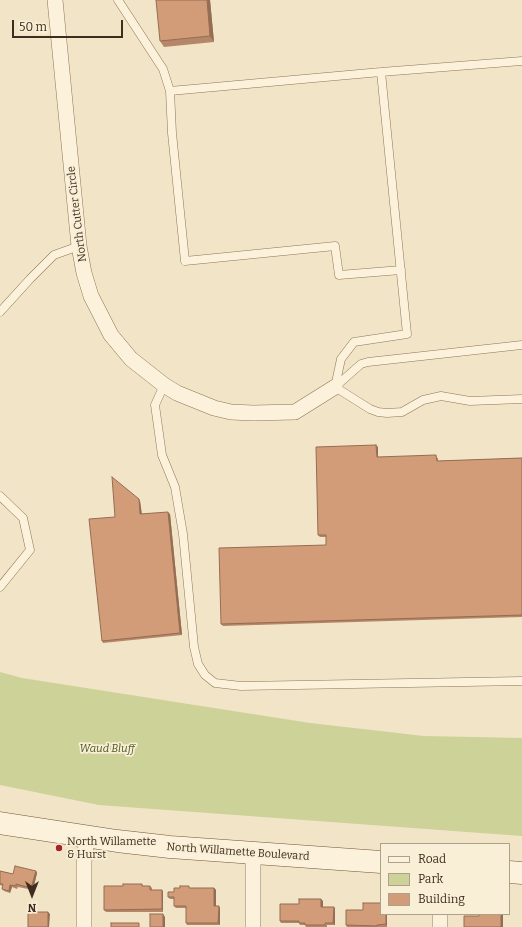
<!DOCTYPE html>
<html>
<head>
<meta charset="utf-8">
<style>
	body { margin:0 }
	#map { position:relative; width:522px; height:927px; overflow:hidden; background:#f2e4c6; font-family:Bitter,serif }
	canvas { display:block }
	.legend { position:absolute; left:380px; top:843px; width:130px; height:72px; box-sizing:border-box; background:#f9eed6; border:1px solid #aea18c; margin:0; padding:5px 7px; list-style:none; font-size:12px; color:#3e2d1e }
	.legend li { display:flex; align-items:center; gap:8px; height:20px }
	.legend b { width:20px; border:1px solid #aea18c }
	.north { position:absolute; left:12px; top:875px; width:40px; height:40px; -webkit-text-stroke:3px #f9eed6; paint-order:stroke; rotate:180deg; font-size:11px; font-weight:700; line-height:16px; text-align:center; color:#3e2d1e }
	.north::after { content:''; display:block; margin:auto; width:14px; height:18px; background:#3e2d1e; clip-path:polygon(50% 0,100% 100%,50% 72%,0 100%) }
	.scale { position:absolute; left:12px; top:20px; width:111px; height:18px; box-sizing:border-box; border:2px solid #3e2d1e; border-top:0; padding-left:5px; font-size:12px; line-height:14px; white-space:nowrap; color:#3e2d1e; -webkit-text-stroke:3px #f9eed6; paint-order:stroke }
</style>
</head>
<body>
<div id="map">
<canvas width="522" height="927"></canvas>
<ul class="legend">
<li><b style="height:5px;background:#fcf1da"></b>Road</li>
<li><b style="height:11px;background:#ccd298"></b>Park</li>
<li><b style="height:11px;background:#d39c78"></b>Building</li>
</ul>
<div class="north">N</div>
<div class="scale">50 m</div>
</div>
<script>
const c = document.querySelector('canvas').getContext('2d');
c.lineJoin = 'round';
function paint(path, color) {
  c.fillStyle = color;
  c.fill(path, 'evenodd');
}
function toPath(rows) {
  const path = new Path2D();
  for (const r of rows) {
    path.moveTo(r[0], r[1]);
    for (let i = 2; i < r.length; i += 2) path.lineTo(r[i], r[i + 1]);
  }
  return path;
}
function strokePath(path, color, width, dash) {
  c.strokeStyle = color;
  c.lineWidth = width;
  c.lineCap = dash ? 'butt' : 'round';
  c.setLineDash(dash || []);
  c.stroke(path);
}
function write(font, color, halo, rows, align = 'center') {
  c.font = font + ' Bitter,serif';
  c.lineWidth = 3.5;
  c.setLineDash([]);
  c.textBaseline = 'middle';
  c.strokeStyle = halo;
  c.fillStyle = color;
  for (const [text, x, y, turn = 0] of rows) {
    c.save();
    c.translate(x, y);
    c.rotate((+turn || 0) * Math.PI / 180);
    c.textAlign = isNaN(turn) ? turn : align;
    if (halo) c.strokeText(text, 0, 0);
    c.fillText(text, 0, 0);
    c.restore();
  }
}
const green = toPath([
	[0,672,22,678,310,723,424,736,522,738,522,836,99,805,0,785]
]);
const lane = toPath([
	[118,0,163,69,170,91,172,133,185,261,335,246,339,275,401,270],
	[170,91,381,72,522,61],
	[0,312,30,279,54,255,79,246],
	[164,385,155,405,162,455,175,487,183,534,194,647,198,664,205,675,215,683,241,686,522,681],
	[335,387,341,359,354,342,407,334,381,72],
	[335,387,370,409,378,412,387,413,402,412,423,400,441,396,470,401,522,399],
	[335,387,361,364,368,362,522,345],
	[0,496,23,518,30,550,0,587]
]);
const street = toPath([
	[55,0,79,246,84,273,91,296,111,335,131,359,164,385,177,393,214,408,231,412,253,413,295,412,335,387],
	[253,853,253,927],
	[440,914,440,927],
	[84,927,84,862,87,836]
]);
const secondary = toPath([
	[0,823,117,841,170,847,381,862],
	[509,872,522,873]
]);
const wall = toPath([
	[210,0,214,42,164,47,160,41],
	[378,447,378,457,438,458,438,461,522,458,522,617,223,626,221,624,326,545,326,537,320,537,318,535],
	[140,501,142,514,170,514,182,635,103,643,102,641,115,517],
	[0,871,13,874,36,871,37,873,33,890,18,887,17,889,12,887,10,893,4,891,2,889,3,886,0,885],
	[142,884,143,886,150,886,152,888,152,890,162,890,163,892,163,912,106,912,104,910,123,886],
	[190,888,214,888,216,890,216,906,220,908,220,925,187,925,186,923,186,908,176,908,174,906,174,899,170,899,168,897],
	[323,901,323,907,334,907,335,909,335,925,327,925,327,927,306,927,305,925,300,925,299,923,281,923,280,921,299,904],
	[387,914,387,927,347,927,346,925]
]);
const shadedWall = toPath([
	[207,0,210,0,214,42,210,36],
	[376,445,378,447,378,460,377,457],
	[139,499,140,501,142,517,140,514],
	[168,512,170,514,182,635,180,633],
	[36,871,37,873,33,890,31,888],
	[10,885,12,887,10,893,9,891],
	[214,888,216,890,216,908,214,906],
	[162,890,163,892,163,912,162,909],
	[321,899,323,901,323,909,321,907],
	[219,906,220,908,220,925,218,923],
	[334,907,335,909,335,925,333,923],
	[48,912,50,914,49,927,48,927],
	[163,914,165,917,165,927,163,927],
	[386,914,387,914,387,927,386,924],
	[501,914,503,914,503,927,501,927]
]);
const building = toPath([
	[156,0,207,0,210,36,160,41,156,0],
	[376,445,377,457,436,455,437,461,522,458,522,615,221,624,219,548,326,545,326,535,318,535,316,447,376,445],
	[112,477,139,499,140,514,168,512,180,633,102,641,89,519,115,517,112,477],
	[15,866,36,871,31,888,16,884,16,886,10,885,9,891,2,889,3,884,0,884,0,871,13,874,15,866],
	[123,884,142,884,142,886,150,886,150,890,162,890,162,909,104,910,104,886,123,886,123,884],
	[180,886,189,886,189,888,214,888,214,906,219,906,218,923,186,923,186,906,174,906,174,897,168,897,168,892,174,892,174,888,180,888,180,886],
	[299,899,321,899,321,907,334,907,333,923,325,923,325,925,305,925,305,923,299,923,299,921,280,921,280,904,299,904,299,899],
	[363,903,381,903,381,914,386,914,386,924,377,925,377,926,346,925,346,910,363,910,363,903],
	[28,912,48,912,48,927,28,927,28,912],
	[150,914,163,914,163,927,150,927,150,914],
	[479,914,501,914,501,927,464,927,464,916,479,916,479,914],
	[111,923,139,923,139,927,111,927,111,923]
]);
const markers = [
	[59,848,4,"#a42428"]
];
const streetNames = [
	["North Cutter Circle",77,214,-97],
	["North Willamette Boulevard",238,852,4]
];
const parkNames = [
	["Waud Bluff",107,749]
];
const poiNames = [
	["North Willamette",67,842],
	["& Hurst",67,855]
];
paint(green, '#ccd298');
strokePath(lane, '#8f7559', 9);
strokePath(street, '#8f7559', 16);
strokePath(secondary, '#71553c', 23);
strokePath(lane, '#fcf1da', 8);
strokePath(street, '#fcf1da', 15);
strokePath(secondary, '#fcf1da', 22);
paint(wall, '#b58667');
paint(shadedWall, '#946d54');
paint(building, '#d39c78');
strokePath(building, '#946d54', 1);
for (const [x, y, r, color] of markers) {
  const dot = new Path2D();
  dot.arc(x, y, r, 0, 2 * Math.PI);
  c.fillStyle = color;
  c.fill(dot);
  strokePath(dot, '#f9eed6', 1.5);
}
write('11px', '#3e2d1e', '#f9eed6', streetNames);
write('italic 11px', '#4f5c23', '#f9eed6', parkNames);
write('11px', '#3e2d1e', '#f9eed6', poiNames, 'left');
</script>
</body>
</html>
